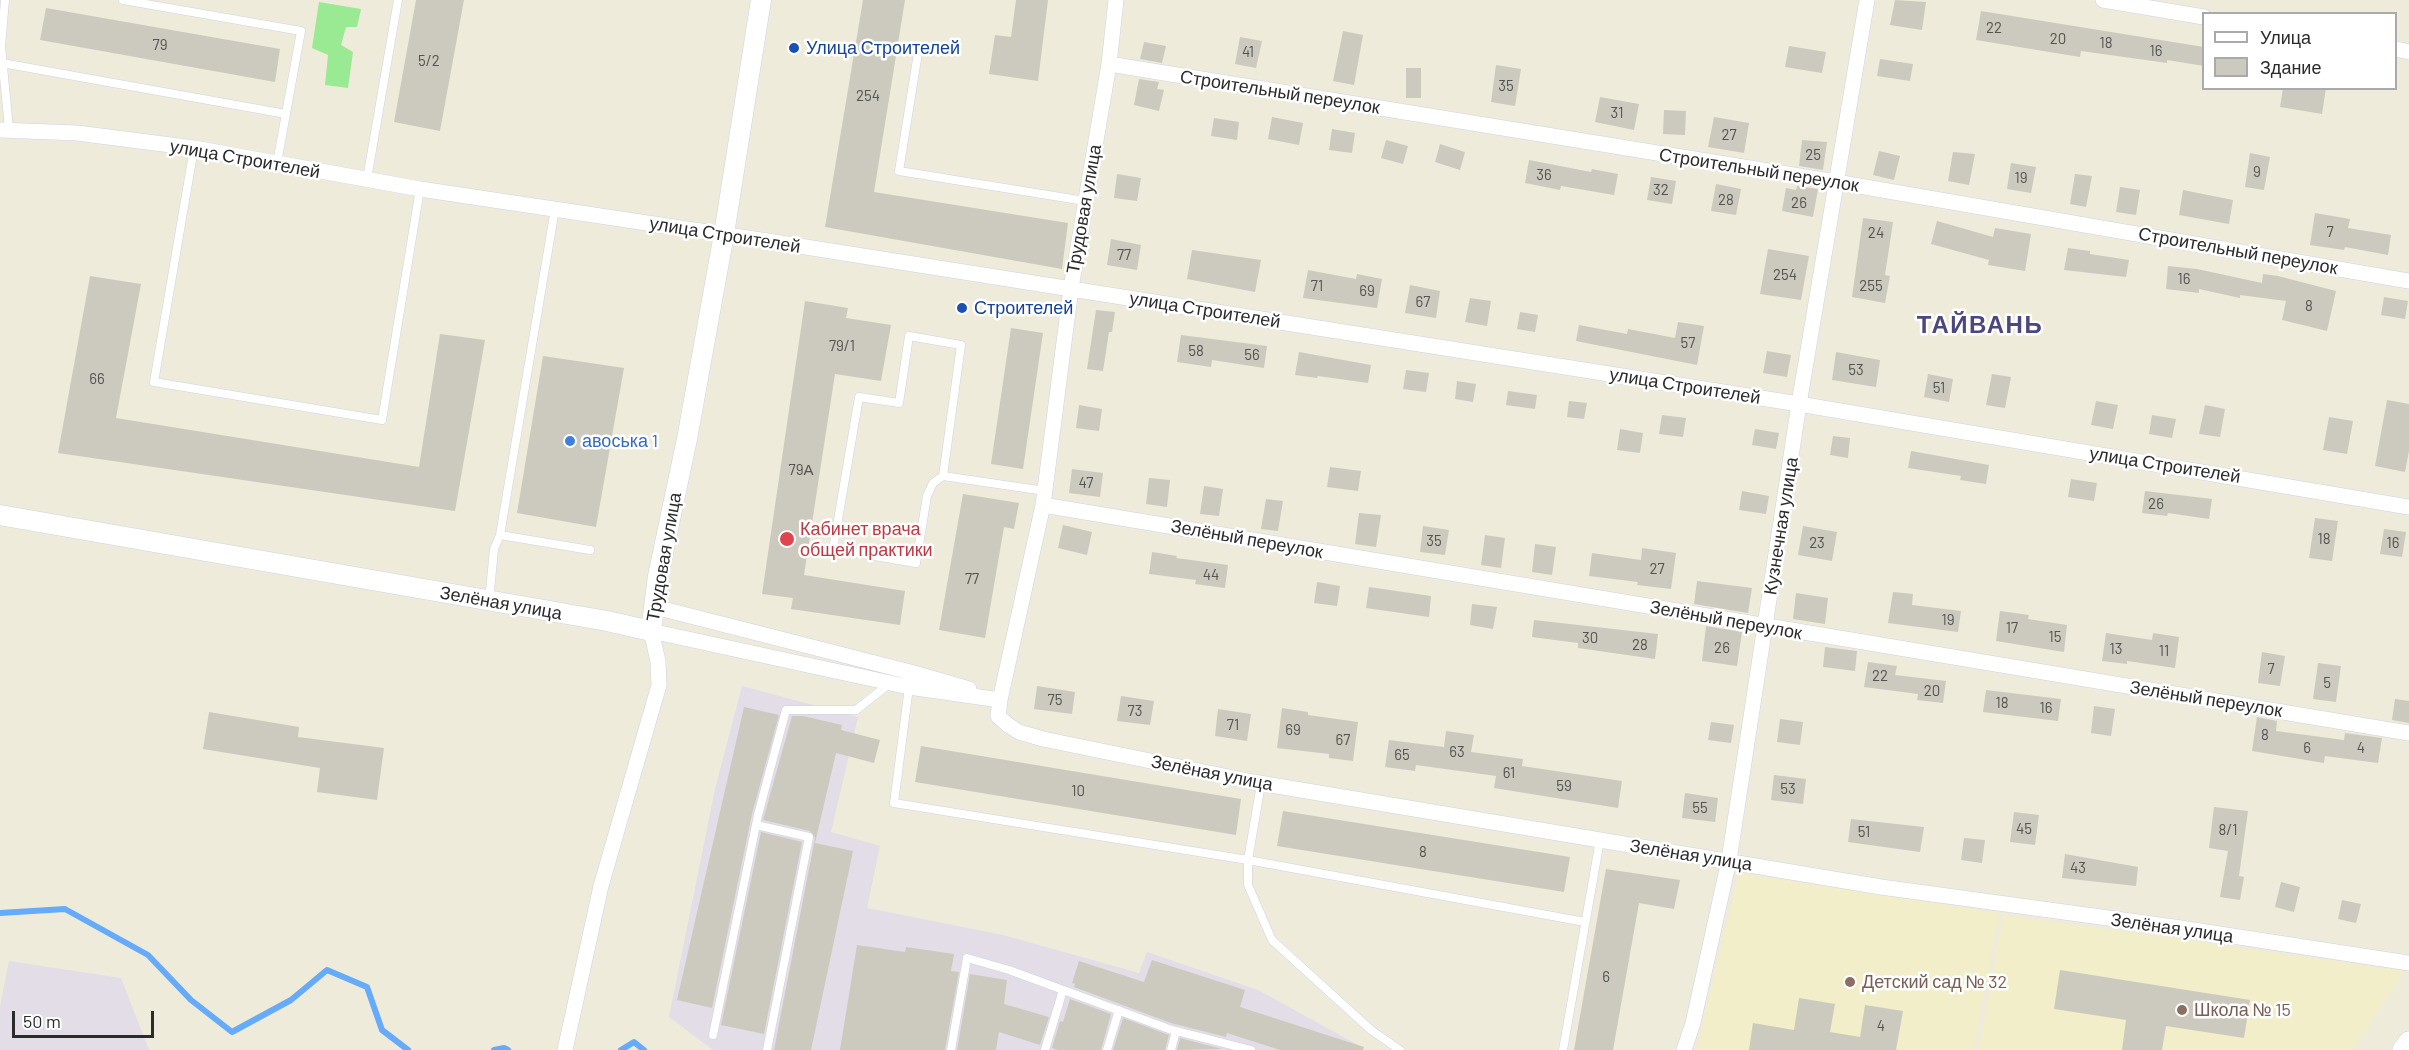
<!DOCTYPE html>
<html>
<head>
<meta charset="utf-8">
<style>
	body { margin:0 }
	#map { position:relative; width:2409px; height:1050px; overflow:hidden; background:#eeebdb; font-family:Barlow,sans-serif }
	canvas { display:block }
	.legend { position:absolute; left:2202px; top:12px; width:195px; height:78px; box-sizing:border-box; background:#fff; border:2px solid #aaa; margin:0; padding:8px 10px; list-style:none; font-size:18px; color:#2b2b2b }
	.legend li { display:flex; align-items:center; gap:12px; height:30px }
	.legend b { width:30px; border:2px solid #aaa }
	.scale { position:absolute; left:12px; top:1011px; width:142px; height:27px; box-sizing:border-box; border:3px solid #2b2b2b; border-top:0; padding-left:8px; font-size:18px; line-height:21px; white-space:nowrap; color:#2b2b2b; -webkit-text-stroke:4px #fff; paint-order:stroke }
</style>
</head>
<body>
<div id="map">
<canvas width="2409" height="1050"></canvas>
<ul class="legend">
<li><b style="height:8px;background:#fff"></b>Улица</li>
<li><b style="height:16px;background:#cccabe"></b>Здание</li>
</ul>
<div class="scale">50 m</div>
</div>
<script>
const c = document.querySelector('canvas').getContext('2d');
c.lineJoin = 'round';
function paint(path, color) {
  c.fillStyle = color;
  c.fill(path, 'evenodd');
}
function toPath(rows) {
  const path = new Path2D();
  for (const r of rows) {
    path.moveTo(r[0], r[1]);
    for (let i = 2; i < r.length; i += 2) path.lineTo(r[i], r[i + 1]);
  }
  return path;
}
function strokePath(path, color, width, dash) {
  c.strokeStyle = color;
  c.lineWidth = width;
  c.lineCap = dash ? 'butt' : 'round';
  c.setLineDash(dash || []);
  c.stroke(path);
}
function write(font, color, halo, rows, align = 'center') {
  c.font = font + ' Barlow,sans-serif';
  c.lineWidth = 5;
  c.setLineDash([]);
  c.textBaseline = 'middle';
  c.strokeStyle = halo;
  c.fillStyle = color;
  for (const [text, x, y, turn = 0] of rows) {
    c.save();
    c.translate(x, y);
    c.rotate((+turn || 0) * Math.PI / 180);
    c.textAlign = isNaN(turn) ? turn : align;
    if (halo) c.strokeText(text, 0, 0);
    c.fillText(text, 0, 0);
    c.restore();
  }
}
const industrial = toPath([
	[742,686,858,717,831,832,880,846,867,908,1003,935,1139,973,1147,952,1258,990,1358,1045,1355,1050,713,1050,669,1017,715,789],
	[9,961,121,978,149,1050,0,1050,0,1006]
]);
const education = toPath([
	[1739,873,1999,913,1974,1050,1696,1050],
	[2003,915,2404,971,2353,1050,1979,1050]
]);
const green = toPath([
	[319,2,361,9,357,27,346,27,341,45,353,52,348,88,325,85,328,55,312,48]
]);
const stream = toPath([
	[0,913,65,909,148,955,191,1000,232,1032,291,1000,327,970,367,987,382,1030,408,1050],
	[494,1050,504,1048,508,1050],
	[621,1050,634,1042,644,1050]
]);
const building = toPath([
	[416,0,464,0,440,131,394,122],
	[863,0,905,0,874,192,1068,223,1062,269,825,227],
	[1016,0,1048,0,1038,81,989,74,995,35,1011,37],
	[1895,0,1926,2,1922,30,1890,25],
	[46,8,280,49,275,82,40,40],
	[1981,11,2204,47,2204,66,2167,60,2167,63,2081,51,2080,57,1976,40],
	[1343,31,1363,35,1354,85,1333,81],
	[1240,37,1262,41,1256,68,1235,64],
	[1144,42,1166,46,1162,63,1140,59],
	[1789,46,1826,52,1822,73,1785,67],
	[1880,59,1913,64,1910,81,1877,76],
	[1496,65,1521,69,1515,106,1491,102],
	[1406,68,1421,68,1421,98,1406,98],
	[1139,79,1159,82,1157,89,1164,90,1159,111,1134,105],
	[2283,88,2326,88,2322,114,2280,107],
	[1600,97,1639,104,1634,130,1595,122],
	[1664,110,1686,111,1685,135,1663,134],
	[1272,117,1303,123,1299,145,1268,139],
	[1714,117,1749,123,1744,153,1708,147],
	[1214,118,1239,122,1237,140,1211,136],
	[1332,129,1355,133,1352,153,1329,150],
	[1386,140,1408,146,1403,164,1381,158],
	[1802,140,1827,142,1823,170,1799,166],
	[1440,144,1465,152,1460,170,1435,162],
	[1879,151,1900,156,1894,180,1873,175],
	[1953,152,1975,154,1969,185,1948,181],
	[2250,153,2270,157,2264,190,2245,187],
	[1529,160,1591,172,1592,169,1618,174,1614,195,1561,186,1560,190,1525,183],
	[2011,163,2036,167,2031,193,2007,189],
	[1117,174,1141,178,1137,201,1114,198],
	[2075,174,2092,176,2086,207,2070,204],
	[1651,177,1676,181,1672,204,1647,200],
	[1716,184,1741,189,1736,215,1711,211],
	[1797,186,1818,189,1813,217,1782,211,1786,188,1796,190],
	[2120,187,2140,190,2136,215,2116,212],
	[2183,190,2233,200,2229,224,2179,215],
	[2315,213,2350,219,2348,228,2391,235,2388,255,2345,247,2344,250,2310,245],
	[1863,218,1893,222,1885,275,1890,276,1885,303,1852,297],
	[1937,221,1993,237,1995,228,2031,234,2025,271,1988,265,1989,260,1931,244],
	[1111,239,1141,245,1137,270,1107,265],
	[2068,248,2090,251,2090,254,2129,260,2126,277,2064,270],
	[1768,249,1809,256,1801,300,1760,294],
	[1192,250,1261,260,1255,292,1187,279],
	[2168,266,2197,269,2262,283,2263,274,2278,276,2336,291,2327,331,2282,320,2286,301,2240,295,2240,298,2199,289,2199,293,2166,289],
	[1308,270,1356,279,1357,274,1382,279,1377,308,1303,298],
	[90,276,141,284,116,418,419,467,440,334,485,340,455,511,58,453],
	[1410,285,1440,291,1436,318,1405,313],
	[2384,297,2408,301,2405,319,2381,315],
	[1470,298,1491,301,1487,326,1465,322],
	[805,301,848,308,846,318,891,325,881,381,835,374,804,575,905,591,900,625,791,609,793,598,762,594],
	[1096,310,1115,312,1112,332,1109,332,1103,371,1087,369],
	[1520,312,1538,315,1535,332,1517,329],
	[1678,322,1704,326,1697,365,1576,341,1579,325,1627,334,1628,329,1675,338],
	[1011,328,1043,333,1023,469,991,464],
	[1181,335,1267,346,1264,368,1212,360,1211,367,1177,362],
	[1767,351,1791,355,1787,377,1763,373],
	[1299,352,1371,365,1368,383,1318,376,1317,378,1295,375],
	[1836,352,1880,360,1876,387,1832,380],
	[543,356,624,368,596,527,517,513],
	[1406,370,1429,373,1426,392,1403,389],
	[1928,374,1953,379,1949,402,1924,397],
	[1992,374,2011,377,2005,408,1986,405],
	[1457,381,1476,384,1473,402,1455,399],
	[1508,391,1537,395,1535,409,1506,405],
	[2387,400,2409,404,2409,451,2405,472,2375,466],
	[1569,401,1587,403,1584,419,1567,417],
	[2096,401,2118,405,2113,429,2091,425],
	[1079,405,1102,409,1099,431,1076,428],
	[2205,405,2225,409,2220,437,2199,434],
	[1662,415,1686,418,1683,437,1659,434],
	[2152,415,2176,419,2172,438,2149,434],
	[2329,417,2353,421,2347,454,2323,450],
	[1620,429,1643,433,1640,453,1617,450],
	[1755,429,1779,433,1776,449,1752,445],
	[1833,436,1850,438,1848,458,1830,455],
	[1911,451,1989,465,1986,484,1960,480,1961,476,1908,468],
	[1330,467,1361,471,1358,491,1327,487],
	[1072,469,1103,473,1100,497,1069,493],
	[1149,478,1170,480,1167,507,1146,504],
	[2071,479,2097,483,2094,501,2068,497],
	[1204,486,1223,489,1219,516,1200,514],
	[1742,491,1769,496,1766,514,1739,510],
	[2145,491,2212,499,2209,519,2168,513,2167,516,2142,513],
	[963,494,1019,503,1014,529,1004,527,985,638,939,630],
	[1266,499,1283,501,1278,531,1261,529],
	[1359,513,1381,515,1376,547,1355,544],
	[2315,518,2338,521,2332,561,2309,558],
	[1063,525,1092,532,1087,555,1058,548],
	[1423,526,1449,530,1445,555,1420,552],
	[1803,526,1837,532,1832,561,1798,555],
	[2384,529,2406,532,2402,557,2380,554],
	[1485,535,1505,538,1501,568,1481,565],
	[1535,544,1556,547,1552,575,1532,572],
	[1642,548,1676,553,1671,589,1637,585,1638,582,1589,576,1592,553,1641,560],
	[1152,552,1177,556,1176,558,1228,565,1225,588,1195,584,1196,580,1149,574],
	[1697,581,1752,588,1748,613,1694,604],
	[1317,582,1340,586,1337,606,1314,603],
	[1369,587,1431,596,1429,617,1366,608],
	[1893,592,1913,594,1912,605,1961,611,1958,632,1888,623],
	[1796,593,1828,598,1825,624,1793,619],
	[1472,604,1497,607,1493,629,1470,625],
	[2000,611,2029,615,2028,619,2067,625,2064,652,1996,641],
	[1534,620,1658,634,1655,659,1578,648,1578,643,1532,637],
	[1706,626,1742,632,1737,666,1702,661],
	[2106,633,2152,640,2153,633,2179,637,2175,668,2127,661,2127,664,2102,661],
	[1825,647,1857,651,1855,671,1823,667],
	[2262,652,2285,656,2280,686,2258,683],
	[1868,662,1897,666,1895,675,1946,681,1943,703,1917,700,1918,694,1864,687],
	[2318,663,2341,666,2336,702,2313,699],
	[1037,686,1075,692,1072,714,1034,709],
	[1986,690,2061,699,2058,721,1983,712],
	[1121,696,1154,701,1150,725,1117,721],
	[2395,699,2409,701,2409,723,2392,720],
	[2094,706,2115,709,2111,736,2091,733],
	[744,707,779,715,752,814,712,1008,677,1000],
	[1282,708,1308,712,1308,715,1358,722,1353,761,1329,758,1329,754,1277,748],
	[1218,709,1251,714,1247,741,1215,736],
	[209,712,299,727,298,737,384,748,377,800,317,792,320,768,203,749],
	[792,716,803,716,842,725,841,730,880,740,874,763,836,753,815,843,853,851,811,1050,774,1050,815,838,810,831,763,820],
	[2257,717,2277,721,2276,731,2344,740,2345,733,2382,738,2378,763,2325,756,2324,763,2252,751],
	[1780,719,1803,722,1800,745,1777,742],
	[1711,722,1734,725,1731,743,1708,740],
	[1446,731,1474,735,1471,752,1523,759,1522,766,1622,781,1618,808,1494,788,1496,776,1416,765,1415,771,1385,767,1389,740,1444,747],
	[921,746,1241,799,1236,835,915,782],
	[1774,775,1806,779,1803,804,1771,800],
	[1685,793,1718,798,1715,822,1682,818],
	[2214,807,2248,811,2239,876,2244,877,2240,900,2220,897,2228,851,2209,848],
	[1283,811,1570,857,1564,892,1277,846],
	[2014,812,2039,815,2035,845,2010,842],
	[1851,819,1924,827,1920,852,1848,842],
	[761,832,802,842,764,1034,721,1025],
	[1964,838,1985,840,1982,863,1961,860],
	[2065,854,2138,867,2136,886,2062,878],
	[1606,869,1680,880,1674,909,1639,903,1613,1050,1574,1050],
	[2281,882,2300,887,2294,912,2275,907],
	[2342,900,2361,904,2356,923,2338,919],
	[857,945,905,952,906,947,954,954,951,971,959,972,945,1050,840,1050],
	[1152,960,1245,990,1240,1007,1364,1047,1363,1050,1280,1050,1227,1033,1226,1037,1171,1023,1074,987,1075,984,1072,983,1079,961,1144,982],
	[2060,970,2250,1000,2244,1038,2166,1026,2162,1050,2122,1050,2126,1020,2054,1009],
	[970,974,1007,980,1004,1004,1049,1017,1040,1045,999,1032,996,1050,957,1050],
	[1799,998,1835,1004,1830,1032,1860,1037,1865,1005,1903,1011,1896,1050,1749,1050,1753,1023,1794,1030],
	[1070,999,1111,1014,1101,1050,1058,1050,1052,1048,1060,1021,1063,1022],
	[1123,1018,1169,1035,1165,1050,1113,1050],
	[1180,1038,1222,1049,1177,1050]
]);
const service = toPath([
	[5,0,1,46,9,129],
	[123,0,301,31,277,163],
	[918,53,899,171,1085,201],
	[2,63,286,114],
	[194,148,154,382,382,420,420,189],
	[367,179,398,0],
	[943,476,961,345,909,336,899,403,859,397,833,549,916,563,927,496,933,483,943,476,1045,491],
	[500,535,590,550],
	[489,601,494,549,500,535,555,209],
	[909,687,894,803,1248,860,1585,922],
	[1261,784,1248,860,1248,885,1272,940,1371,1030,1400,1050],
	[756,825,809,837,767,1050],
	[713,1035,758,815,786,710,856,710,889,684],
	[951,1050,967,958,1009,970,1169,1029,1251,1050],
	[1045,1050,1063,990],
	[1107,1050,1119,1010],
	[1171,1050,1176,1031],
	[1563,1050,1600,840]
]);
const minor = toPath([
	[1116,0,1109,64,1071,288,1043,505,1000,700,998,716,1008,725,1019,732,1043,739,1253,782,1881,887,2174,927,2409,963],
	[2103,0,2204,17],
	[2396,49,2409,52],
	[1109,64,1836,182,2409,281],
	[0,130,77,133,194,148,420,189,774,242,1799,404,2409,507],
	[1043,505,2409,733],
	[655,607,914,673,969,689],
	[565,1050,601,886,659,685,658,661,651,631,909,687,1000,700],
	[1684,1050,1693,1023,1729,860,1799,404,1867,0]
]);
const tertiary = toPath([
	[0,515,607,621,651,631,658,576,687,439,724,234,761,0]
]);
const secondary = toPath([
	[2403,1050,2409,1042]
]);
const markers = [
	[794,48,6,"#1a4fb4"],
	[962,308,6,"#1a4fb4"],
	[570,441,6,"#3f7fe0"],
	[787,539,8,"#e0444e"],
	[1850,982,6,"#8d6e63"],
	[2182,1010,6,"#8d6e63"]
];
const numberNames = [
	["22",1994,28],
	["20",2058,39],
	["18",2106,43],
	["79",160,45],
	["16",2156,51],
	["41",1248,52],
	["5/2",429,61],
	["35",1506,86],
	["254",868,96],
	["31",1617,113],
	["27",1729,135],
	["25",1813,155],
	["9",2257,172],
	["36",1544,175],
	["19",2021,178],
	["32",1661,190],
	["28",1726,200],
	["26",1799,203],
	["7",2330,232],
	["24",1876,233],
	["77",1124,255],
	["254",1785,275],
	["16",2184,279],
	["71",1317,286],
	["255",1871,286],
	["69",1367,291],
	["67",1423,302],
	["8",2309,306],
	["57",1688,343],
	["79/1",842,346],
	["58",1196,351],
	["56",1252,355],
	["53",1856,370],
	["66",97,379],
	["51",1939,388],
	["79А",801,470],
	["47",1086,483],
	["26",2156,504],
	["18",2324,539],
	["35",1434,541],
	["23",1817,543],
	["16",2393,543],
	["27",1657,569],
	["44",1211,575],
	["77",972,579],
	["19",1948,620],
	["17",2012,628],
	["15",2055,637],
	["30",1590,638],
	["28",1640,645],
	["26",1722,648],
	["13",2116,649],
	["11",2164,651],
	["7",2271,669],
	["22",1880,676],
	["5",2327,683],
	["20",1932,691],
	["75",1055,700],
	["18",2002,703],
	["16",2046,708],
	["73",1135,711],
	["71",1233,725],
	["69",1293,730],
	["8",2265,735],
	["67",1343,740],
	["6",2307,748],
	["4",2361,748],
	["63",1457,752],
	["65",1402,755],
	["61",1509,773],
	["59",1564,786],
	["53",1788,789],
	["10",1078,791],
	["55",1700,808],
	["45",2024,829],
	["8/1",2228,830],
	["51",1864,832],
	["8",1423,852],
	["43",2078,868],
	["6",1606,977],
	["4",1881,1026]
];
const transitNames = [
	["Улица Строителей",806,48],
	["Строителей",974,308]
];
const streetNames = [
	["Строительный переулок",1280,92,9],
	["улица Строителей",245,159,10],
	["Строительный переулок",1759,170,9],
	["Трудовая улица",1084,209,-80],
	["улица Строителей",725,235,9],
	["Строительный переулок",2238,251,10],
	["улица Строителей",1205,310,9],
	["улица Строителей",1685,386,9],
	["улица Строителей",2165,465,9],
	["Кузнечная улица",1781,526,-81],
	["Зелёный переулок",1247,539,10],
	["Трудовая улица",664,557,-80],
	["Зелёная улица",501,603,10],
	["Зелёный переулок",1726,620,10],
	["Зелёный переулок",2206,699,9],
	["Зелёная улица",1212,773,11],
	["Зелёная улица",1691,855,9],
	["Зелёная улица",2172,928,8]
];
const shopNames = [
	["авоська 1",582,441]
];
const healthNames = [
	["Кабинет врача",800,529],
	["общей практики",800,550]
];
const educationNames = [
	["Детский сад № 32",1862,982],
	["Школа № 15",2194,1010]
];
const districtNames = [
	["ТАЙВАНЬ",1980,325]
];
paint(industrial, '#e2dde6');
paint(education, '#f1eec9');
paint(green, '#9ae993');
strokePath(stream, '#65abf9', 6);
paint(building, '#cccabe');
strokePath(service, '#d2d0e5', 9);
strokePath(minor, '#d2d0e5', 16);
strokePath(tertiary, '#d2d0e5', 21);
strokePath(secondary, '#d2d0e5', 22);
strokePath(service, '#fff', 8);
strokePath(minor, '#fff', 15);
strokePath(tertiary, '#fff', 20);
strokePath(secondary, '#fff', 21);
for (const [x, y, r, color] of markers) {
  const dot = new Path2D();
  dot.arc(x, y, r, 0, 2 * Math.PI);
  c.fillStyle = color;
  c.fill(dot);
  strokePath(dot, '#fff', 2);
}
write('15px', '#535350', null, numberNames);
write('18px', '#164399', '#fff', transitNames, 'left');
write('18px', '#2b2b2b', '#fff', streetNames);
write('18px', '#366cbe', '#fff', shopNames, 'left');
write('18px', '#be3a42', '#fff', healthNames, 'left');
write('18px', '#785e54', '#fff', educationNames, 'left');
c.letterSpacing = '1.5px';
write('bold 24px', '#4c477f', '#fff', districtNames);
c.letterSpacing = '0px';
</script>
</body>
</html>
